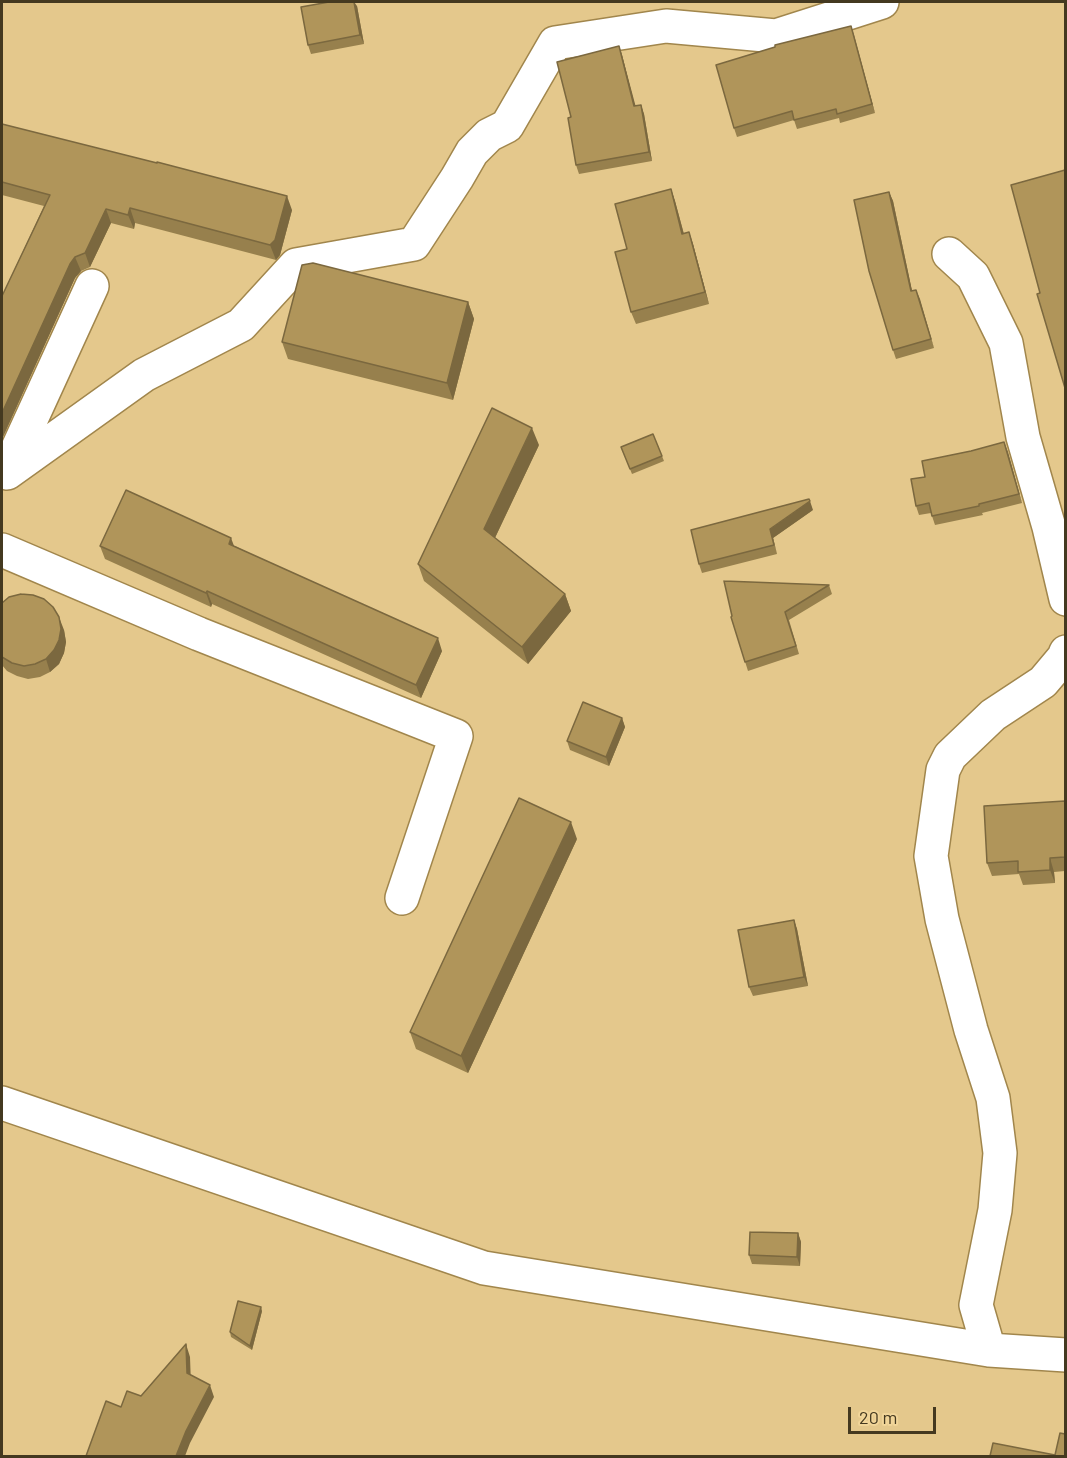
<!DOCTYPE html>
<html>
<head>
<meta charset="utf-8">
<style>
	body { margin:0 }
	#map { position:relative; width:1067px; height:1458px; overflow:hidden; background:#e4c88c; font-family:Barlow,sans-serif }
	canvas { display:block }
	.frame { position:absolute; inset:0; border:3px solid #443920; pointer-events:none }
	.scale { position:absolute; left:848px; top:1407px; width:88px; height:27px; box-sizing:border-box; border:3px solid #443920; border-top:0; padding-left:8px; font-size:18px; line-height:21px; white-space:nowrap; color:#443920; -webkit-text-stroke:4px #f1d599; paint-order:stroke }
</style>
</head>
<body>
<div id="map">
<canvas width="1067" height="1458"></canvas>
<div class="frame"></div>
<div class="scale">20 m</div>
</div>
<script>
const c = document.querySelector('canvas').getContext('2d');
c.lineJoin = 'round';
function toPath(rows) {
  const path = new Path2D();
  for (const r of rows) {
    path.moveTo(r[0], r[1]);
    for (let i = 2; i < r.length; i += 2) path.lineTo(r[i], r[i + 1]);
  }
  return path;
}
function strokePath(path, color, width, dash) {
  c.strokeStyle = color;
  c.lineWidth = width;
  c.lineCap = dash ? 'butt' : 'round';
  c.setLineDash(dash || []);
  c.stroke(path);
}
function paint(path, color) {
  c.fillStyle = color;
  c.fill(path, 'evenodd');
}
const minor = toPath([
	[949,254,973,276,1006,343,1023,437,1049,527,1066,599],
	[7,472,92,286],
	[7,473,144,375,241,325,296,265,414,244,457,178,472,152,489,135,507,126,555,43,666,26,776,36,882,2],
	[2,550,199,634,456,736,402,898],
	[2,1103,484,1268,989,1350,1066,1355],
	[989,1350,976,1305,995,1210,1000,1153,993,1098,971,1030,942,919,931,856,943,770,950,756,993,715,1043,682,1064,657,1066,652]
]);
const wall = toPath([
	[357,6,364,44,311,54,308,45],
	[851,26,875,113,840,123,839,118,797,129,794,120,737,137,734,128],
	[619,46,622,55,635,106,641,105,644,114,652,161,579,174,576,165,571,117],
	[2,124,292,210,280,255,276,260,135,223,134,229,111,223,90,267,81,271,75,278,2,439,2,296,44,206,2,195],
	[671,189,675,201,684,234,689,232,693,244,709,304,636,324,631,312,627,249],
	[889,192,893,201,912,291,916,290,934,348,896,359,893,350],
	[468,302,474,319,453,400,288,359,282,342],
	[653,434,664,461,632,474,621,447],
	[1004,442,1022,503,982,513,983,515,935,525,931,513,919,515,916,506,925,477,971,451],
	[539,445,495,538,565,594,571,611,528,664,424,581,418,564],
	[813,510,773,538,777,554,702,573,699,564],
	[100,546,235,546,442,651,421,698,212,604,211,607,105,559],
	[829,585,832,594,789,620,799,654,748,671,731,617],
	[2,603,64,630,66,642,64,653,59,664,50,672,40,677,28,679,17,676,7,671,2,665],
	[622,718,625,727,609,766,570,750,567,741],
	[1065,801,1065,871,1054,872,1055,883,1023,885,1019,874,992,876,987,863],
	[577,839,468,1073,416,1049,410,1032],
	[794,920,797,929,808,986,753,996,749,987],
	[798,1233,801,1242,800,1266,752,1264,749,1255],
	[262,1311,252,1350,231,1337,230,1332]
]);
const shadedWall = toPath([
	[354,2,357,6,364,44,360,35],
	[851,26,854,35,875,113,872,104],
	[619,46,622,55,638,115,634,106],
	[641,105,644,114,652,161,649,152],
	[671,189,675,201,687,246,682,234],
	[889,192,893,201,914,300,911,291],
	[287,196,292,210,280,255,276,260,270,245],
	[130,208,135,223,134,229,128,215],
	[106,209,111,223,90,267,85,253],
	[689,232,693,244,709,304,705,292],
	[75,257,81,271,75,278,2,439,2,413,70,264],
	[916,290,920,299,934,348,931,339],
	[468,302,474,319,453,400,447,383],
	[532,428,539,445,491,546,484,529],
	[1004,442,1008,452,1022,503,1019,494],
	[810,501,813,510,773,538,777,554,770,529],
	[231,538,236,551,229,544],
	[207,591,212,604,211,607,206,593],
	[565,594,571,611,528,664,522,647],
	[59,617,64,630,66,642,64,653,59,664,50,672,46,659],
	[438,638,442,651,421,698,416,685],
	[622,718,625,727,609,766,606,757],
	[571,822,577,839,468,1073,461,1056],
	[1050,858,1054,872,1055,883,1050,870],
	[794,920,797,929,808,986,804,977],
	[798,1233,801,1242,800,1266,797,1257],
	[261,1307,262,1311,252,1350,250,1346],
	[186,1344,190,1357,191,1385,187,1373],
	[210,1385,214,1397,190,1443,185,1456,176,1456,186,1431]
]);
const building = toPath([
	[329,2,354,2,360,35,308,45,301,7,329,2],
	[851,26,872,104,837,114,836,109,794,120,792,111,734,128,716,65,775,47,775,45,851,26],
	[619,46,634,106,641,105,649,152,576,165,568,118,571,117,557,62,619,46],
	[2,124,157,163,157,162,287,196,275,240,270,245,130,208,128,215,106,209,85,253,75,257,70,264,2,413,2,296,50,195,2,182,2,124],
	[1065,170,1065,388,1037,294,1040,293,1011,185,1065,170],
	[671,189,682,234,689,232,705,292,631,312,615,252,627,249,615,204,671,189],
	[889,192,911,291,916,290,931,339,893,350,869,271,854,200,889,192],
	[313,263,468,302,447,383,282,342,302,265,313,263],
	[492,408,532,428,484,529,565,594,522,647,418,564,492,408],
	[653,434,662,456,630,469,621,447,653,434],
	[1004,442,1019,494,979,504,979,506,932,516,929,503,916,506,911,479,925,477,922,461,971,451,1004,442],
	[126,490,231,538,229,544,438,638,416,685,207,591,206,593,100,546,126,490],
	[809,499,810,501,770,529,774,545,699,564,691,530,809,499],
	[724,581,829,585,785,612,796,646,745,662,731,617,732,616,724,581],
	[21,594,33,595,44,599,53,607,59,617,61,629,59,640,54,650,46,659,35,664,24,666,12,663,2,657,2,603,9,597,21,594],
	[583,702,622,718,606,757,567,741,583,702],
	[519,798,571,822,461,1056,410,1032,519,798],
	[1065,801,1065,857,1050,858,1050,870,1018,872,1018,861,987,863,984,806,1065,801],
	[794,920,804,977,749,987,738,930,794,920],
	[750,1232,798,1233,797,1257,749,1255,750,1232],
	[238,1301,261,1307,250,1346,230,1332,238,1301],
	[186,1344,187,1373,210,1385,186,1431,176,1456,86,1456,106,1401,121,1407,127,1391,141,1396,186,1344],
	[1060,1433,1065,1434,1065,1456,990,1456,993,1443,1055,1455,1060,1433]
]);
strokePath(minor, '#a1864c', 36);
strokePath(minor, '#fff', 33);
paint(wall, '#97804d');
paint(shadedWall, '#7b683f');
paint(building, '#b0955a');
strokePath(building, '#7b683f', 1.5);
</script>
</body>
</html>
